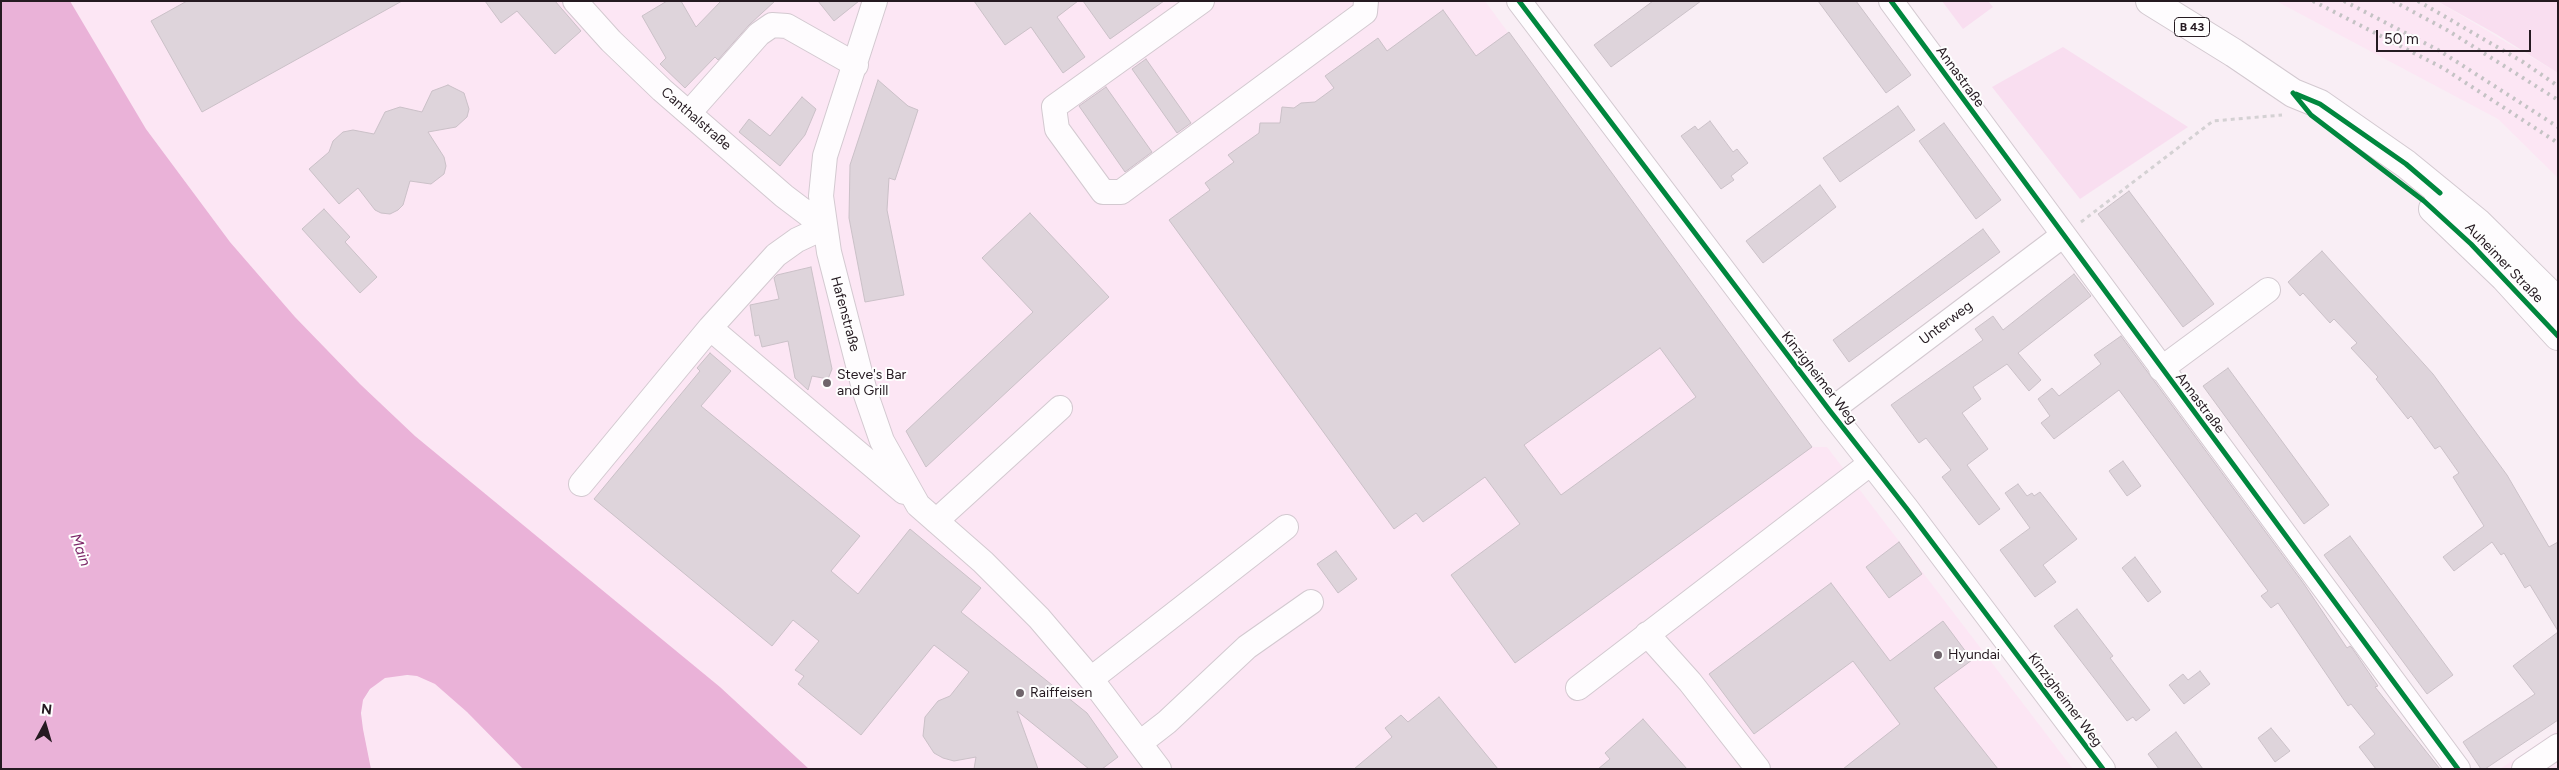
<!DOCTYPE html>
<html>
<head>
<meta charset="utf-8">
<style>
	body { margin:0 }
	#map { position:relative; width:2559px; height:770px; overflow:hidden; background:#f9eef5; font-family:Figtree,sans-serif }
	canvas { display:block }
	.frame { position:absolute; inset:0; border:2px solid #251a21; pointer-events:none }
	.north { position:absolute; left:20px; top:700px; width:50px; height:50px; -webkit-text-stroke:4px #fefefe; paint-order:stroke; rotate:6deg; font-size:14px; font-weight:700; line-height:20px; text-align:center; color:#251a21 }
	.north::after { content:''; display:block; margin:auto; width:18px; height:22px; background:#251a21; clip-path:polygon(50% 0,100% 100%,50% 72%,0 100%) }
	.scale { position:absolute; left:2376px; top:30px; width:155px; height:22px; box-sizing:border-box; border:2px solid #251a21; border-top:0; padding-left:6px; font-size:15px; line-height:18px; white-space:nowrap; color:#251a21; -webkit-text-stroke:4px #fefefe; paint-order:stroke }
</style>
</head>
<body>
<div id="map">
<canvas width="2559" height="770"></canvas>
<div class="frame"></div>
<div class="north">N</div>
<div class="scale">50 m</div>
</div>
<script>
const c = document.querySelector('canvas').getContext('2d');
c.lineJoin = 'round';
function paint(path, color) {
  c.fillStyle = color;
  c.fill(path, 'evenodd');
}
function toPath(rows) {
  const path = new Path2D();
  for (const r of rows) {
    path.moveTo(r[0], r[1]);
    for (let i = 2; i < r.length; i += 2) path.lineTo(r[i], r[i + 1]);
  }
  return path;
}
function strokePath(path, color, width, dash) {
  c.strokeStyle = color;
  c.lineWidth = width;
  c.lineCap = dash ? 'butt' : 'round';
  c.setLineDash(dash || []);
  c.stroke(path);
}
function write(font, color, halo, rows, align = 'center') {
  c.font = font + ' Figtree,sans-serif';
  c.lineWidth = 4;
  c.setLineDash([]);
  c.textBaseline = 'middle';
  c.strokeStyle = halo;
  c.fillStyle = color;
  for (const [text, x, y, turn = 0] of rows) {
    c.save();
    c.translate(x, y);
    c.rotate((+turn || 0) * Math.PI / 180);
    c.textAlign = isNaN(turn) ? turn : align;
    if (halo) c.strokeText(text, 0, 0);
    c.fillText(text, 0, 0);
    c.restore();
  }
}
const built = toPath([
	[70,1,1485,1,1812,447,1827,447,2073,769,809,769,720,687,415,436,360,384,295,317,230,242,146,129],
	[2276,1,2437,1,2558,73,2558,178,2498,119],
	[396,675,417,676,435,684,467,712,523,769,371,769,363,729,361,706,363,700,375,684,385,678],
	[2558,730,2558,769,2500,769]
]);
const green = toPath([
	[1942,1,1988,1,1993,7,1963,29],
	[2437,1,2558,1,2558,73,2496,34],
	[2063,47,2188,127,2080,199,1992,87]
]);
const water = toPath([
	[1,1,70,1,146,129,230,242,295,317,360,384,415,436,720,687,809,769,523,769,467,712,435,684,417,676,407,675,385,678,370,689,363,700,361,713,363,729,371,769,1,769]
]);
const building = toPath([
	[187,1,402,1,202,112,151,21,187,1],
	[485,1,555,1,581,31,555,54,517,11,501,23,485,1],
	[667,1,681,1,696,27,721,1,775,1,749,25,718,60,715,57,685,88,660,64,666,58,642,16,667,1],
	[818,1,859,1,834,21,818,1],
	[974,1,1078,1,1057,17,1085,57,1063,73,1031,27,1005,45,974,1],
	[1083,1,1164,1,1110,39,1083,1],
	[1653,1,1701,1,1611,67,1594,45,1653,1],
	[1818,1,1856,1,1911,75,1886,93,1818,1],
	[1443,10,1476,56,1509,32,1812,447,1515,663,1451,575,1520,524,1485,477,1423,522,1416,513,1394,529,1169,220,1210,190,1205,183,1234,162,1228,155,1259,133,1260,123,1280,123,1282,107,1294,108,1301,103,1315,102,1334,88,1325,76,1378,38,1387,51,1443,10],
	[1660,348,1696,397,1561,495,1524,445,1660,348],
	[1146,59,1191,123,1177,133,1132,69,1146,59],
	[878,80,908,106,918,110,895,180,889,178,887,210,904,295,865,302,849,218,850,165,878,80],
	[448,85,464,93,469,109,467,117,456,127,428,132,444,157,446,166,444,174,431,184,410,181,403,205,398,210,390,214,381,213,375,210,358,188,339,204,309,169,329,152,333,141,343,132,353,130,374,134,385,112,400,107,422,112,432,91,448,85],
	[1106,87,1152,152,1125,172,1079,106,1106,87],
	[802,97,816,109,805,135,780,166,739,132,749,119,770,136,802,97],
	[1898,106,1915,130,1840,182,1823,158,1898,106],
	[1710,121,1733,152,1737,149,1748,163,1731,176,1734,180,1721,189,1681,136,1695,126,1698,130,1710,121],
	[1944,123,2001,200,1976,219,1919,141,1944,123],
	[1820,185,1836,207,1763,263,1746,241,1820,185],
	[2129,191,2214,304,2183,327,2098,214,2129,191],
	[324,209,350,237,345,242,377,277,360,293,302,229,324,209],
	[1030,213,1109,297,926,467,906,431,1033,312,982,258,1030,213],
	[1983,229,2000,252,1849,362,1833,340,1983,229],
	[2322,251,2433,374,2507,475,2549,547,2558,542,2558,631,2530,585,2525,588,2504,553,2501,555,2492,542,2454,571,2443,557,2484,526,2453,477,2459,473,2440,446,2435,449,2411,416,2408,419,2376,379,2378,377,2351,348,2357,343,2334,319,2330,323,2303,293,2300,296,2288,282,2322,251],
	[811,267,832,369,828,379,812,376,808,390,795,378,788,341,762,347,759,335,755,336,750,305,779,299,774,278,777,275,811,267],
	[2074,274,2091,296,2018,353,2041,380,2029,391,2007,364,1973,387,1981,399,1962,413,1988,449,1967,465,2000,509,1979,525,1942,477,1951,470,1926,438,1919,443,1891,405,1983,340,1975,329,1993,316,2003,330,2074,274],
	[2121,336,2304,584,2347,648,2350,646,2352,648,2378,686,2375,687,2440,769,2376,769,2359,747,2375,734,2351,704,2348,706,2278,603,2271,608,2261,596,2268,591,2119,390,2054,439,2041,423,2050,416,2038,399,2052,388,2059,396,2101,364,2094,355,2121,336],
	[710,353,731,371,701,406,860,536,831,571,858,594,910,529,981,588,961,612,1087,713,1118,757,1102,769,1089,769,1017,711,1038,769,974,769,976,757,954,761,943,758,934,753,923,736,925,717,938,701,950,696,969,672,934,645,861,735,798,684,804,676,795,670,819,641,793,620,772,646,594,499,700,371,697,368,710,353],
	[2228,368,2329,505,2304,524,2203,386,2228,368],
	[2123,461,2141,486,2127,496,2109,471,2123,461],
	[2018,484,2027,496,2032,493,2034,496,2040,492,2077,539,2043,565,2056,582,2035,597,2000,550,2030,528,2005,493,2018,484],
	[2350,536,2453,675,2427,694,2324,555,2350,536],
	[1899,542,1922,574,1889,598,1866,567,1899,542],
	[1336,551,1357,579,1338,593,1317,564,1336,551],
	[2135,557,2161,592,2148,602,2122,568,2135,557],
	[1831,583,1890,661,1943,621,1972,660,1934,688,1998,769,1843,769,1900,724,1853,661,1754,734,1709,674,1831,583],
	[2077,609,2113,656,2110,658,2150,710,2136,721,2133,717,2127,721,2054,626,2077,609],
	[2558,632,2558,720,2485,769,2481,769,2463,742,2535,694,2513,666,2558,632],
	[2200,671,2210,684,2184,704,2169,685,2183,674,2188,680,2200,671],
	[1439,697,1498,769,1354,769,1392,737,1385,728,1401,715,1408,722,1439,697],
	[1643,719,1687,769,1598,769,1610,759,1605,753,1643,719],
	[2271,728,2290,751,2275,762,2258,738,2271,728],
	[2176,732,2203,769,2159,769,2148,754,2176,732]
]);
const path = toPath([
	[2081,222,2213,121,2282,115]
]);
const minor = toPath([
	[575,1,611,41,662,90,784,196,825,227],
	[875,1,825,156,821,196,829,252,865,392,882,441,918,505,983,562,1039,618,1091,679,1159,769],
	[1202,1,1054,107,1057,129,1103,192,1121,192,1365,12,1366,1],
	[1519,1,1830,411,1907,509,2103,769],
	[1891,1,2458,769],
	[689,113,759,34,772,25,787,26,856,65],
	[710,328,904,492],
	[2161,369,2268,290],
	[1830,411,2062,236],
	[581,484,710,328,776,255,797,240,825,227],
	[936,521,1060,408],
	[1647,634,1690,682,1758,769],
	[1091,679,1286,527],
	[1578,688,1871,463],
	[1140,743,1167,722,1247,647,1311,602],
	[2524,769,2558,746]
]);
const major = toPath([
	[2150,1,2234,53,2293,93,2320,104,2406,164,2477,222,2558,302],
	[2433,209,2505,278,2558,336]
]);
const rail = toPath([
	[2313,1,2443,68,2558,143],
	[2344,1,2440,51,2558,127],
	[2393,1,2447,30,2558,100],
	[2418,1,2523,62,2558,86]
]);
const cycleway = toPath([
	[1519,1,1830,411,1907,509,2103,769],
	[1891,1,2458,769],
	[2293,93,2311,115,2424,201,2471,244,2558,336],
	[2296,94,2320,104,2406,164,2440,193]
]);
const markers = [
	[827,383,5,"#6f646b"],
	[1938,655,5,"#6f646b"],
	[1020,693,5,"#6f646b"]
];
const shields = [
	[2192,27,35]
];
const shieldNames = [
	["B 43",2192,27]
];
const streetNames = [
	["Annastraße",1960,77,54],
	["Canthalstraße",696,119,41],
	["Auheimer Straße",2504,263,46],
	["Hafenstraße",845,314,75],
	["Unterweg",1946,323,-37],
	["Kinzigheimer Weg",1819,378,52],
	["Annastraße",2200,403,53],
	["Kinzigheimer Weg",2065,700,53]
];
const poiNames = [
	["Steve's Bar",837,375],
	["and Grill",837,391],
	["Hyundai",1948,655],
	["Raiffeisen",1030,693]
];
const waterNames = [
	["Main",80,550,70]
];
paint(built, '#fce6f4');
paint(green, '#f9def0');
paint(water, '#eab2d8');
paint(building, '#ded4db');
strokePath(building, '#cbc1c8', 1);
strokePath(minor, '#d3c9d0', 26);
strokePath(major, '#d3c9d0', 30);
strokePath(path, '#d4d1d3', 3, [4, 4]);
strokePath(minor, '#fefcfe', 24);
strokePath(major, '#fefcfe', 28);
strokePath(rail, '#c4c2c4', 4, [2.5, 5]);
strokePath(cycleway, '#00873e', 5);
for (const [x, y, r, color] of markers) {
  const dot = new Path2D();
  dot.arc(x, y, r, 0, 2 * Math.PI);
  c.fillStyle = color;
  c.fill(dot);
  strokePath(dot, '#fefefe', 2);
}
for (const [x, y, w] of shields) {
  const box = new Path2D();
  box.roundRect(x - w / 2, y - 9.5, w, 19, 4);
  c.fillStyle = '#fefefe';
  c.fill(box);
  strokePath(box, '#251a21', 1);
}
write('bold 12px', '#251a21', null, shieldNames);
write('14px', '#251a21', '#fefefe', streetNames);
write('14px', '#251a21', '#fefefe', poiNames, 'left');
write('italic 15px', '#7d2869', '#fefefe', waterNames);
</script>
</body>
</html>
